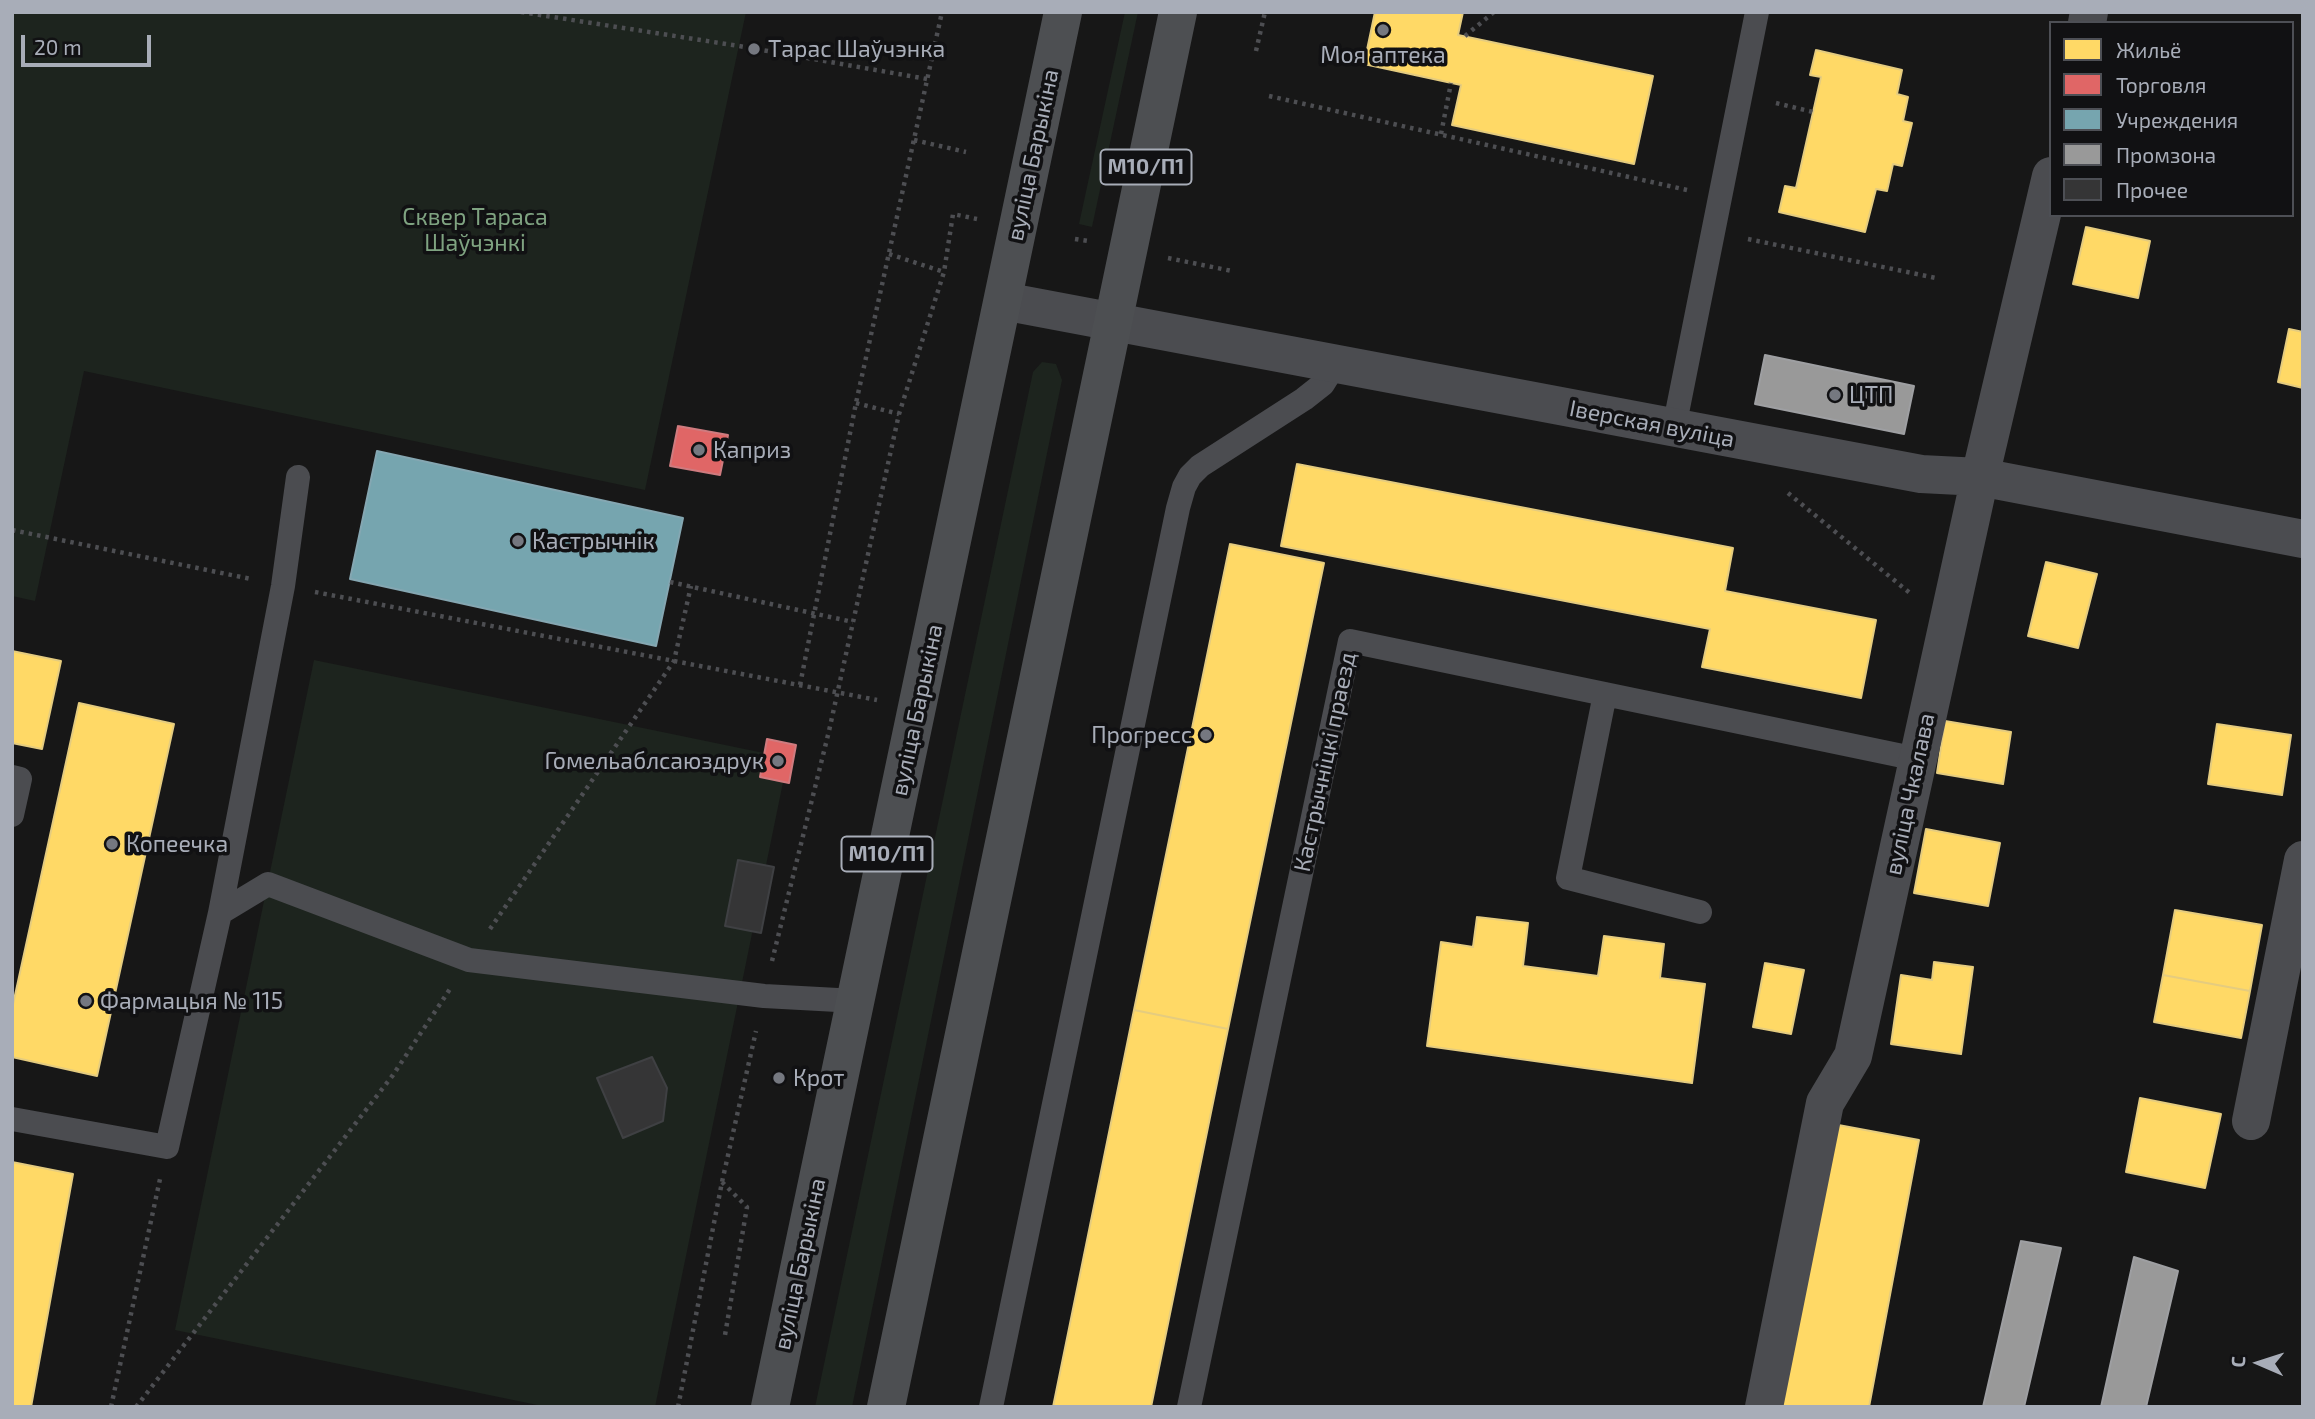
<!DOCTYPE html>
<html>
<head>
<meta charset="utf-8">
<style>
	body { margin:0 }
	#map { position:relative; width:2315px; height:1419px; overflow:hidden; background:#171717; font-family:"Exo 2",sans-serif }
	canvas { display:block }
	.frame { position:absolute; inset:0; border:14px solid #a8adb8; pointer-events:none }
	.legend { position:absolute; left:2049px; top:21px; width:245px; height:196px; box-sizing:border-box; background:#111113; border:2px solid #4d4f55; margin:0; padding:9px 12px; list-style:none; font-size:21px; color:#a8adb8 }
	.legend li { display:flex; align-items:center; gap:14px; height:35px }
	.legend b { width:35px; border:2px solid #4d4f55 }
	.north { position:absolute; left:2224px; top:1328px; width:70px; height:70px; -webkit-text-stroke:5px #111113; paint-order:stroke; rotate:273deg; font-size:19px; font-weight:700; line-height:28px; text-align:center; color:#a8adb8 }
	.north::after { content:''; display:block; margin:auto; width:24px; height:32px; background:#a8adb8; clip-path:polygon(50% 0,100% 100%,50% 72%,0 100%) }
	.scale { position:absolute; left:21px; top:35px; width:130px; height:32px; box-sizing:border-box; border:4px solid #a8adb8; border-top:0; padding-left:9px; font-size:21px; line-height:24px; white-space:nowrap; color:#a8adb8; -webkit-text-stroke:5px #111113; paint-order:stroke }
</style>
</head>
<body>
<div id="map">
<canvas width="2315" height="1419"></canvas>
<div class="frame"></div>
<ul class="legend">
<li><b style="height:19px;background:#ffd966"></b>Жильё</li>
<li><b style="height:19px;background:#e06666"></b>Торговля</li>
<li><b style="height:19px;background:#76a5af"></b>Учреждения</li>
<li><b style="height:19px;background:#999"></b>Промзона</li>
<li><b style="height:19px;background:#353536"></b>Прочее</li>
</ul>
<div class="north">С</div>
<div class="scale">20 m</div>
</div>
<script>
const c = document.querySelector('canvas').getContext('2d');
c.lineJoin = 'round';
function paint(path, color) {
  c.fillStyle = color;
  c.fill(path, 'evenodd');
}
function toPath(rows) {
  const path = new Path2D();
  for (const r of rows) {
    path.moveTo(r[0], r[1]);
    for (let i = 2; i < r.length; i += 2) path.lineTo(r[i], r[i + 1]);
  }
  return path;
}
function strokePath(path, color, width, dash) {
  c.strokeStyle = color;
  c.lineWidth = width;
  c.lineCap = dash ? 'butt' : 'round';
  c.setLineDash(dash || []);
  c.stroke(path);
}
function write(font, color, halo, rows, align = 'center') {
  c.font = font + ' "Exo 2",sans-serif';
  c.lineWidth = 7;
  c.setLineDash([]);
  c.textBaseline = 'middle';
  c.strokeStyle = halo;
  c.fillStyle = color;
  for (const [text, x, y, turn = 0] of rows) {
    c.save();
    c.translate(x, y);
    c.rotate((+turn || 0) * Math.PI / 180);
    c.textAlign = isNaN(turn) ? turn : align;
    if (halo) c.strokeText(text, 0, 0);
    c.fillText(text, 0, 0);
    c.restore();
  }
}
const green = toPath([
	[12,12,746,12,645,490,84,371,35,601,12,596],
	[1125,12,1138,12,1092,227,1079,224],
	[1042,362,1056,364,1062,380,852,1407,815,1407,1033,372],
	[314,660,788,758,655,1407,547,1407,175,1330]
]);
const homes = toPath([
	[1375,12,1463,12,1458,35,1653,76,1634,164,1452,125,1461,85,1364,64,1375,12],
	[1816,50,1902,70,1897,94,1908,97,1903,121,1912,123,1902,166,1893,164,1887,191,1876,189,1865,232,1779,212,1785,186,1796,188,1821,77,1810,75,1816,50],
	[2086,227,2150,241,2138,298,2073,284,2086,227],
	[2289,329,2303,332,2303,388,2278,382,2289,329],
	[1297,464,1733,548,1725,591,1876,620,1861,698,1702,667,1710,629,1281,546,1297,464],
	[1230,544,1324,563,1228,1029,1134,1010,1230,544],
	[2046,562,2097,574,2078,648,2028,636,2046,562],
	[12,651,61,661,42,749,12,743,12,651],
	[79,703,174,724,97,1076,12,1057,12,1009,79,703],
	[1945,721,2011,732,2003,784,1937,773,1945,721],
	[2217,724,2291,735,2282,795,2208,784,2217,724],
	[1926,829,2000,843,1988,906,1914,893,1926,829],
	[2175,910,2262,925,2250,991,2163,975,2175,910],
	[1477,917,1528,923,1523,966,1598,976,1604,936,1664,944,1660,978,1705,984,1692,1083,1427,1046,1441,942,1473,947,1477,917],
	[1934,962,1973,967,1961,1054,1891,1044,1901,975,1932,980,1934,962],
	[1765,963,1804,970,1791,1034,1753,1027,1765,963],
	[2163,975,2250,991,2241,1038,2154,1022,2163,975],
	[1134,1010,1228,1029,1151,1407,1053,1407,1134,1010],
	[2140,1098,2221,1114,2205,1188,2126,1172,2140,1098],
	[1833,1124,1919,1140,1869,1407,1780,1407,1833,1124],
	[12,1162,73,1174,31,1407,12,1407,12,1162]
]);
const shops = toPath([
	[678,426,728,435,720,475,670,466,678,426],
	[767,739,796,745,789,783,760,777,767,739]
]);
const public = toPath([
	[377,451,683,518,656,646,350,579,377,451]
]);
const industry = toPath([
	[1765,355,1914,386,1904,434,1755,404,1765,355],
	[2021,1241,2061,1248,2024,1407,1983,1407,2021,1241],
	[2134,1257,2178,1271,2146,1407,2101,1407,2134,1257]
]);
const building = toPath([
	[738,860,774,867,761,933,725,926,738,860],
	[652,1057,667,1088,663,1121,623,1138,597,1078,652,1057]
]);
const path = toPath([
	[521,12,739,46,927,79],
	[1465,36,1494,12],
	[1256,51,1265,12],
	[1269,96,1687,190],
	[1776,103,1813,112],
	[1441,134,1451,83],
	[914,140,966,152],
	[1075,239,1088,241],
	[1748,239,1936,278],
	[889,254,944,272],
	[1168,258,1232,271],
	[856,403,899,414],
	[1788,493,1911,594],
	[12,530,251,579],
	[670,582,853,622],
	[315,592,877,700],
	[800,685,856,403,942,12],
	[490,929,674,661,691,586],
	[772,961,829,731,899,414,944,272,953,214,977,219],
	[722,1182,747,1207,725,1335],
	[111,1407,160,1179],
	[136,1407,393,1075,450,989],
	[678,1407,722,1182,756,1031]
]);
const lane = toPath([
	[1674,428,1757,12],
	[298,477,283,586,220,913,268,884,469,960,764,996,856,1001],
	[1605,694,1568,878,1700,912],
	[12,777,20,779,12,815],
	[12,1119,167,1147,220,913],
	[991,1407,1178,508,1184,487,1190,476,1200,466,1304,399,1323,384,1328,376,1332,363],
	[1189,1407,1350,641,1917,759]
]);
const street = toPath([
	[2087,23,2089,12],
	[1003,301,1921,474,1980,477,2303,539],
	[2251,1121,2303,860],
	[1764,1407,1825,1103,1853,1056,1980,477,2051,176]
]);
const primary = toPath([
	[770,1407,1063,12],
	[886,1407,1178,12]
]);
const markers = [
	[1383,30,7,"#757880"],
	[754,49,7,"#757880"],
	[1835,395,7,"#757880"],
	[699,450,7,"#757880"],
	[518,541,7,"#757880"],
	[1206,735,7,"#757880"],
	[778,761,7,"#757880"],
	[112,844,7,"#757880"],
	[86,1001,7,"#757880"],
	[779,1078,7,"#757880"]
];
const shields = [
	[1146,167,91],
	[887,854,91]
];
const shieldNames = [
	["М10/П1",1146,167],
	["М10/П1",887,854]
];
const poiNames = [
	["Тарас Шаўчэнка",768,49],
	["Моя аптека",1383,55,"center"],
	["ЦТП",1849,395],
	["Каприз",713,450],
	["Кастрычнік",532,541],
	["Прогресс",1192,735,"right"],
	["Гомельаблсаюздрук",764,761,"right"],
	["Копеечка",126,844],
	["Фармацыя № 115",100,1001],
	["Крот",793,1078]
];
const streetNames = [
	["вуліца Барыкіна",1033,155,-78],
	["Іверская вуліца",1652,424,11],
	["вуліца Барыкіна",917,710,-78],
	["Кастрычніцкі праезд",1325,762,-78],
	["вуліца Чкалава",1910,794,-78],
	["вуліца Барыкіна",800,1264,-78]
];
const parkNames = [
	["Сквер Тараса",475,217],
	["Шаўчэнкі",475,243]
];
paint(green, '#1d241e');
paint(homes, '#ffd966');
strokePath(homes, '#e5cc7f', 2);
paint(shops, '#e06666');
strokePath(shops, '#cf7b7f', 2);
paint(public, '#76a5af');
strokePath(public, '#85a7b2', 2);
paint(industry, '#999');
strokePath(industry, '#9e9fa2', 2);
paint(building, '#353536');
strokePath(building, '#3f4043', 2);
strokePath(path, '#4d4e52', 4.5, [3.5, 5]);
strokePath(lane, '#4b4c50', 24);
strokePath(street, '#4b4c50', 38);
strokePath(primary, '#4d4f52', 38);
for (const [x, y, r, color] of markers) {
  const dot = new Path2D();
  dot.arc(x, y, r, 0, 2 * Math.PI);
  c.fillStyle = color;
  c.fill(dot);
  strokePath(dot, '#111113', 2.5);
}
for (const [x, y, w] of shields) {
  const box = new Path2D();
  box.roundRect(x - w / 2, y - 17.5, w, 35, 5);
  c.fillStyle = '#111113';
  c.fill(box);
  strokePath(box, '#a8adb8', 2);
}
write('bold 21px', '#a8adb8', null, shieldNames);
write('23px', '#a8adb8', '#111113', poiNames, 'left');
write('23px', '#a8adb8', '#111113', streetNames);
write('23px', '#7fa381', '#111113', parkNames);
</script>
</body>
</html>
